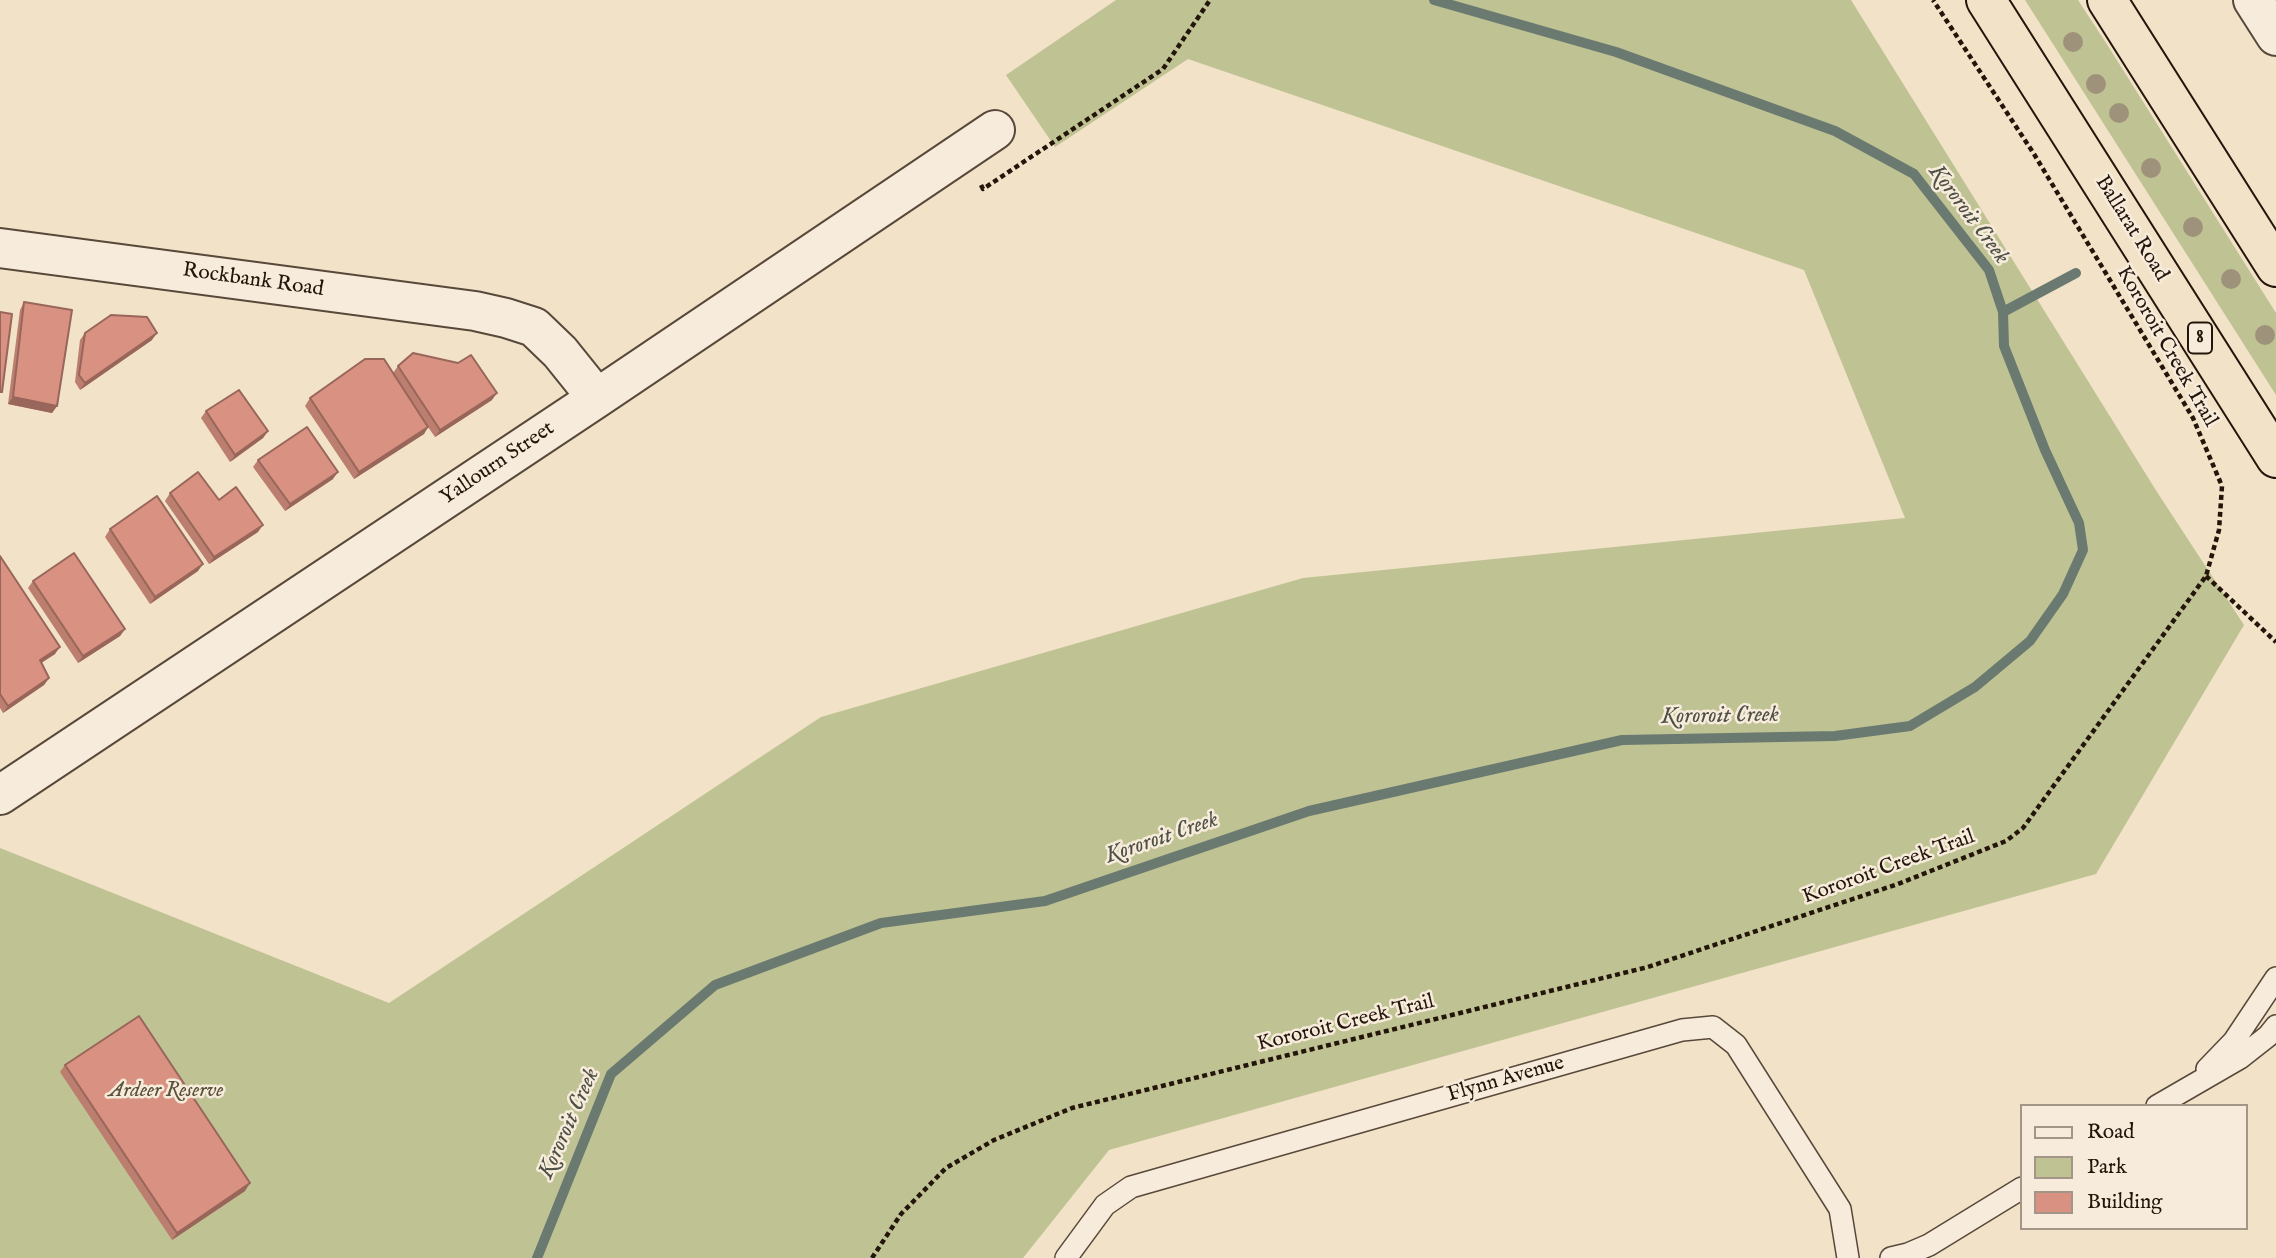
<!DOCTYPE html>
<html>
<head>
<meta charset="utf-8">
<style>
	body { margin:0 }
	#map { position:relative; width:2276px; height:1258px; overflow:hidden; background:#f2e2c8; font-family:"IM FELL English",serif }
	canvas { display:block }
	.legend { position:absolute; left:2020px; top:1104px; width:228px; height:126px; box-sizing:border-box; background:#f7ecdb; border:2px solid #a39688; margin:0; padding:9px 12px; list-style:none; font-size:21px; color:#24150b }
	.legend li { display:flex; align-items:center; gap:14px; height:35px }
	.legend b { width:35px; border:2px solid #a39688 }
</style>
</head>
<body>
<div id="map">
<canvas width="2276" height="1258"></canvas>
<ul class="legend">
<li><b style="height:9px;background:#f7ecdb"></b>Road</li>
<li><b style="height:19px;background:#bfc293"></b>Park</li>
<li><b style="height:19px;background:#d99281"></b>Building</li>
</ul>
</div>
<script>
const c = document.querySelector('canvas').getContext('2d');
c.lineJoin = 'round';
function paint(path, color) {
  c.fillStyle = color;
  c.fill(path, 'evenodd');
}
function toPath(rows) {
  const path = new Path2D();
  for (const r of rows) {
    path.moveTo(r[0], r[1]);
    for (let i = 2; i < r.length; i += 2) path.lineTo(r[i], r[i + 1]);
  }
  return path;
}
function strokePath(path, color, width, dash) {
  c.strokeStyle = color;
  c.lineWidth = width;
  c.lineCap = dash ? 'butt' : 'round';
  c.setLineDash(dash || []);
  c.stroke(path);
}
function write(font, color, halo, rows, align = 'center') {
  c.font = font + ' "IM FELL English",serif';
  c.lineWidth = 5;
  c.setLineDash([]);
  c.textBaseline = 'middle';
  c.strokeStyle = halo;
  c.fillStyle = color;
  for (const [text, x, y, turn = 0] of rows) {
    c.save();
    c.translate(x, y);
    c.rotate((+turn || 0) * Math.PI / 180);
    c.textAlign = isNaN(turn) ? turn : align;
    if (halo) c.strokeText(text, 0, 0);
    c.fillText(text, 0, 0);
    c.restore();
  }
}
const green = toPath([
	[1116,0,1851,0,2157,492,2244,625,2096,874,1109,1150,1023,1258,0,1258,0,848,389,1003,821,717,1303,578,1905,518,1804,270,1188,59,1055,147,1006,75],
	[2025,0,2078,0,2108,46,2276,313,2276,395]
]);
const stream = toPath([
	[2003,312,2076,273],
	[537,1258,611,1074,715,985,881,923,1045,901,1309,811,1622,740,1835,736,1910,726,1975,687,2030,641,2063,594,2083,550,2079,523,2045,450,2004,346,2003,312,1989,270,1914,174,1835,131,1616,52,1434,0]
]);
const path = toPath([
	[981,185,983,189,1163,69,1210,0],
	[2206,576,2276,642],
	[872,1258,901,1214,946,1168,994,1140,1072,1108,1648,967,1898,884,2006,841,2023,828,2206,576,2219,530,2222,486,2193,418,2034,154,1933,0]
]);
const service = toPath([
	[2207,1069,2234,1041,2276,978],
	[2157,1106,2240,1058,2268,1036,2276,1026],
	[1066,1258,1105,1205,1131,1187,1682,1030,1713,1027,1736,1045,1840,1209,1848,1258],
	[1891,1258,1908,1254,1929,1245,2022,1188]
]);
const minor = toPath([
	[2253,0,2276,36],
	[0,248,475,311,506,318,534,327,560,352,597,398],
	[0,795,597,398,995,130]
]);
const trunk = toPath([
	[1986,0,2276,458],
	[2107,0,2276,267]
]);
const trees = [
	[2073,42],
	[2096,84],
	[2119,113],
	[2151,168],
	[2193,227],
	[2231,279],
	[2265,335]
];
const wall = toPath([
	[24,302,57,406,52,413,8,404,20,310],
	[85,333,152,340,80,390,75,382,80,340],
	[398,366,492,400,435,437,428,427,424,434,354,479,305,406,310,398,393,373],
	[206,411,268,431,263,438,230,462,201,418],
	[258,460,333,479,285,511,253,467],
	[170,493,219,500,258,532,209,564,165,501],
	[110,529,198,571,150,604,105,537],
	[0,556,55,654,41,663,49,678,44,685,3,713,0,708],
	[33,581,125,629,120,636,78,663,28,588],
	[65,1065,245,1191,172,1240,60,1072]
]);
const shadedWall = toPath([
	[157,333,152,340,80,390,85,383],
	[497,393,492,400,435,437,440,430],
	[13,397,57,406,52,413,8,404],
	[428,427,424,434,354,479,359,472],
	[268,431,263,438,230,462,235,455],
	[338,472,333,479,285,511,290,504],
	[263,525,258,532,209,564,214,557],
	[203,564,198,571,150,604,155,597],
	[125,629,120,636,78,663,83,656],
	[60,647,55,654,35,667,40,660],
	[49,678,44,685,3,713,8,706],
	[250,1183,245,1191,172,1240,177,1233]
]);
const building = toPath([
	[24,302,72,310,57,406,13,397,24,302],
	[0,312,12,314,2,392,0,392,0,312],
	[111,315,147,317,157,333,85,383,79,375,85,333,111,315],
	[413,353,458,363,471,355,497,393,440,430,398,366,413,353],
	[365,359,384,359,428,427,359,472,310,398,365,359],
	[239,390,268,431,235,455,206,411,239,390],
	[307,427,338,472,290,504,258,460,307,427],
	[198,472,219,500,236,487,263,525,214,557,170,493,198,472],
	[157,496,203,564,155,597,110,529,157,496],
	[74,553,125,629,83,656,33,581,74,553],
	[0,556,60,647,40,660,49,678,8,706,0,694,0,556],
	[139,1016,250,1183,177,1233,65,1065,139,1016]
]);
const shields = [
	[2200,338,24]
];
const shieldNames = [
	["8",2200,338]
];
const streetNames = [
	["Ballarat Road",2131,229,58],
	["Rockbank Road",253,281,8],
	["Kororoit Creek Trail",2166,347,60],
	["Yallourn Street",498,464,-34],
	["Kororoit Creek Trail",1889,868,-20],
	["Kororoit Creek Trail",1346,1024,-14],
	["Flynn Avenue",1506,1080,-16]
];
const parkNames = [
	["Ardeer Reserve",166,1092]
];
const waterNames = [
	["Kororoit Creek",1968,215,53],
	["Kororoit Creek",1720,717,-1],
	["Kororoit Creek",1162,839,-19],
	["Kororoit Creek",570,1124,-66]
];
paint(green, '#bfc293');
strokePath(stream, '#6b7a71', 10);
strokePath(service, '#58483a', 24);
strokePath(minor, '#58483a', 42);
strokePath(trunk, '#24150b', 42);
strokePath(path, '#24150b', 4.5, [5, 3.5]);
strokePath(service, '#f7ecdb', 21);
strokePath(minor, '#f7ecdb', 38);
strokePath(trunk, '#f2e2c8', 38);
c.fillStyle = '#9e937a';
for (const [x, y] of trees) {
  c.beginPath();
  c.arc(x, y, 10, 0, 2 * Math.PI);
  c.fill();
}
paint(wall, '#bb7e6f');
paint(shadedWall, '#98665a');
paint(building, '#d99281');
strokePath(building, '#98665a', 2);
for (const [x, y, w] of shields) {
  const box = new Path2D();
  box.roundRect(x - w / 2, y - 15.5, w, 31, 5);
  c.fillStyle = '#f7ecdb';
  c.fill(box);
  strokePath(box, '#24150b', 2);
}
write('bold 19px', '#24150b', null, shieldNames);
write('21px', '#24150b', '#f7ecdb', streetNames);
write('italic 21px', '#5a523b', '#f7ecdb', parkNames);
write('italic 23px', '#4e5046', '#f7ecdb', waterNames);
</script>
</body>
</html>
